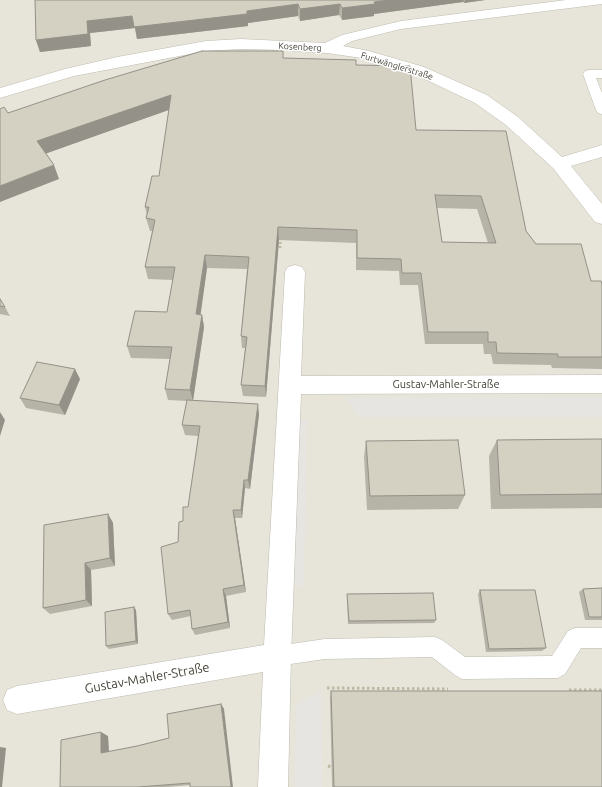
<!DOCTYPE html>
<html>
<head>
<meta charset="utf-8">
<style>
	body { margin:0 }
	canvas { display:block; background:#f4f3ec }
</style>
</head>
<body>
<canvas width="602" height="787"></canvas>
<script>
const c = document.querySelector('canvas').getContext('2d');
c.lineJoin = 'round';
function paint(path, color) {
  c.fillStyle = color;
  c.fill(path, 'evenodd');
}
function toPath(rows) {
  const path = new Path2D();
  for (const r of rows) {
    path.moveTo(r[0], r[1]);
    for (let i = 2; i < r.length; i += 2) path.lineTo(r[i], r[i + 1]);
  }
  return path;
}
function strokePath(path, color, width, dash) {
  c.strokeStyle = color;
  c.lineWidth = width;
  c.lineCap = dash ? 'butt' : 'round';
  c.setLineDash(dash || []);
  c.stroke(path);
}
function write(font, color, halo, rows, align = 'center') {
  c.font = font + ' Ubuntu,sans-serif';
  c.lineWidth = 3;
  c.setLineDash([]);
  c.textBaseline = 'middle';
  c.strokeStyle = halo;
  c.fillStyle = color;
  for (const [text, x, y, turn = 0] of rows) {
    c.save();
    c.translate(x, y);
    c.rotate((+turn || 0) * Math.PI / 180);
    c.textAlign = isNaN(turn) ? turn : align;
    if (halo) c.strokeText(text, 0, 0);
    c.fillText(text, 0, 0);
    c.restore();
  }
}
const residential = toPath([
	[0,0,602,0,602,787,0,787]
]);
const parking = toPath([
	[602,397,602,417,359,417,347,398],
	[298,421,307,421,304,587,293,587],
	[321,691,322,787,295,787,296,704]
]);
const pathFar1 = toPath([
	[280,248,281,236]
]);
const path = toPath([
	[327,688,448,689],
	[569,690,602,690],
	[328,766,331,767]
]);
const lane = toPath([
	[589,70,602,70,602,78,596,78,602,93,602,114,598,113,596,110,583,74,585,71,589,70],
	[575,628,602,628,602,648,581,648,565,674,558,678,462,679,455,675,432,657,325,659,277,666,270,663,267,656,270,649,277,646,325,639,435,637,442,640,465,657,552,656,568,631,575,628]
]);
const street = toPath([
	[566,0,602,0,602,4,401,29,352,41,343,46,369,51,424,67,487,95,518,117,562,157,602,145,602,157,571,166,602,204,602,224,595,222,553,168,506,125,475,103,412,73,362,58,327,53,283,50,241,49,206,51,74,76,0,98,0,88,65,69,117,57,206,41,241,39,325,43,342,35,401,21,566,0],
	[295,265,302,267,305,272,301,376,602,375,602,393,301,394,291,656,288,787,258,787,263,672,17,714,7,710,3,700,7,690,17,686,264,645,285,272,288,267,295,265]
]);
const wall = toPath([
	[35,0,485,0,464,3,463,2,374,14,374,16,342,20,339,15,300,21,298,16,248,23,248,26,137,39,135,28,90,33,91,46,40,52,36,40],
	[283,58,356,65,416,130,526,231,536,244,591,281,602,284,602,369,552,368,551,365,493,364,491,354,484,354,483,344,425,344,418,285,400,285,399,271,356,270,356,243,279,240,266,397,243,396,241,385,245,348,242,348,241,336,247,269,207,268,200,315,202,315,204,327,193,400,259,414,250,489,245,488,242,518,235,518,246,592,226,596,230,628,195,635,192,629,191,616,172,620,168,614,178,542,183,521,188,507,198,436,185,435,182,425,187,401,168,400,165,389,170,359,131,358,127,346,167,312,173,280,148,279,145,267,152,231,150,231,146,218,147,215,145,207,159,176,169,110,46,153,59,179,8,113],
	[437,208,477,209,488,243,442,242],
	[0,299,5,307,10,316,0,314],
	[80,379,65,415,26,408,20,398],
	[602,439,602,508,491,509,489,456,497,440],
	[366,441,465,495,458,509,367,510,364,457],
	[108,514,113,523,115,566,91,570,92,606,50,614,43,608],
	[602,588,602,620,585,620,579,592,583,589],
	[480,590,546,648,542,651,486,652,478,594],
	[347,594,436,620,434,623,348,624,347,597],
	[136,610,138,644,109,649,106,646],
	[331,691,602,787,332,787,330,698],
	[221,704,224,709,190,785,168,787,60,787,108,736,109,752,137,746,169,738]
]);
const shadedWall = toPath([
	[389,0,464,0,463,2,374,14,374,16,342,20,342,8,374,2],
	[465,0,485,0,464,3],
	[298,4,298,16,248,23,248,26,137,39,135,28,90,33,91,46,40,52,36,40,87,21,132,16,247,11],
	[340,4,339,15,300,21,300,9],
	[171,95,174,108,42,155,37,141],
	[54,165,59,179,0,202,0,186],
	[278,227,279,240,266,397,265,386],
	[205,255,207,268,199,326,196,314],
	[202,315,204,327,193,401,190,390],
	[75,369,80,379,65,415,59,405],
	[258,404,259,414,250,489,248,480],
	[0,412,5,420,0,436],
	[244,480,245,488,242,518,241,510],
	[233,510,235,518,246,592,244,585],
	[108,514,113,523,115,566,110,558],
	[85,563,91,570,92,606,86,600],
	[223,589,226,596,230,628,228,622],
	[134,607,136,610,138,644,136,641],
	[221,704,224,709,233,787,231,787],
	[101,732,108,736,109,756,101,753],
	[0,747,6,748,2,787,0,787]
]);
const building = toPath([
	[35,0,389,0,374,2,375,4,342,8,340,4,300,9,298,4,247,11,247,14,134,27,132,16,87,21,88,34,36,40,35,0],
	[202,51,283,51,283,58,356,60,356,65,410,66,416,130,506,131,526,231,536,244,581,244,591,281,601,281,602,284,602,357,558,357,558,354,497,353,496,342,488,342,488,332,428,332,421,273,402,273,401,259,357,258,357,230,278,227,265,386,241,385,247,337,241,336,249,257,205,255,196,314,202,315,190,390,165,389,172,347,127,346,135,311,167,312,175,267,145,267,155,220,146,218,149,207,145,207,152,176,159,176,171,95,37,141,54,165,0,186,0,109,4,107,8,113,105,80,202,51],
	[435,195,481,196,496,243,442,242,435,195],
	[0,299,5,307,0,306,0,299],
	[37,362,75,369,59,405,20,398,37,362],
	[187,400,258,404,248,480,244,480,241,510,233,510,244,585,223,589,228,622,192,629,190,610,168,614,161,547,178,542,179,522,183,521,183,507,188,507,200,426,182,425,187,400],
	[602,439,602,494,500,495,497,440,602,439],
	[458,440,465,495,370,496,366,441,458,440],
	[108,514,110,558,85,563,86,600,43,608,44,525,108,514],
	[602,588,602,617,589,617,583,589,602,588],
	[480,590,535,590,546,648,489,649,480,590],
	[433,593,436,620,349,621,347,594,433,593],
	[134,607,136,641,106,646,105,612,134,607],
	[331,691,602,691,602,787,334,787,331,691],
	[221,704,231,787,190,787,190,783,138,787,60,787,61,740,101,732,101,753,137,746,169,738,167,714,221,704]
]);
const farStreetnames = [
	["Kosenberg",300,47,3],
	["Furtwänglerstraße",397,66,17]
];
const streetNames = [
	["Gustav-Mahler-Straße",446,384]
];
const nearStreetnames = [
	["Gustav-Mahler-Straße",147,678,-10]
];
paint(residential, '#e7e5da');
paint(parking, '#e6e5e2');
strokePath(lane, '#bebcaf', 1);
strokePath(street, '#bebcaf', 1);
strokePath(pathFar1, '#beb9a2', 2.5, [2, 2]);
strokePath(path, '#beb9a2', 3, [2.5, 2.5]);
paint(lane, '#fff');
paint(street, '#fff');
paint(wall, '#b6b3a7');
paint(shadedWall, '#949288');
paint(building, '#d4d0c2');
strokePath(building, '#949288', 1);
write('9px', '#47453a', '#fff', farStreetnames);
write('11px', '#47453a', '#fff', streetNames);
write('13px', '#47453a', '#fff', nearStreetnames);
</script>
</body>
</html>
